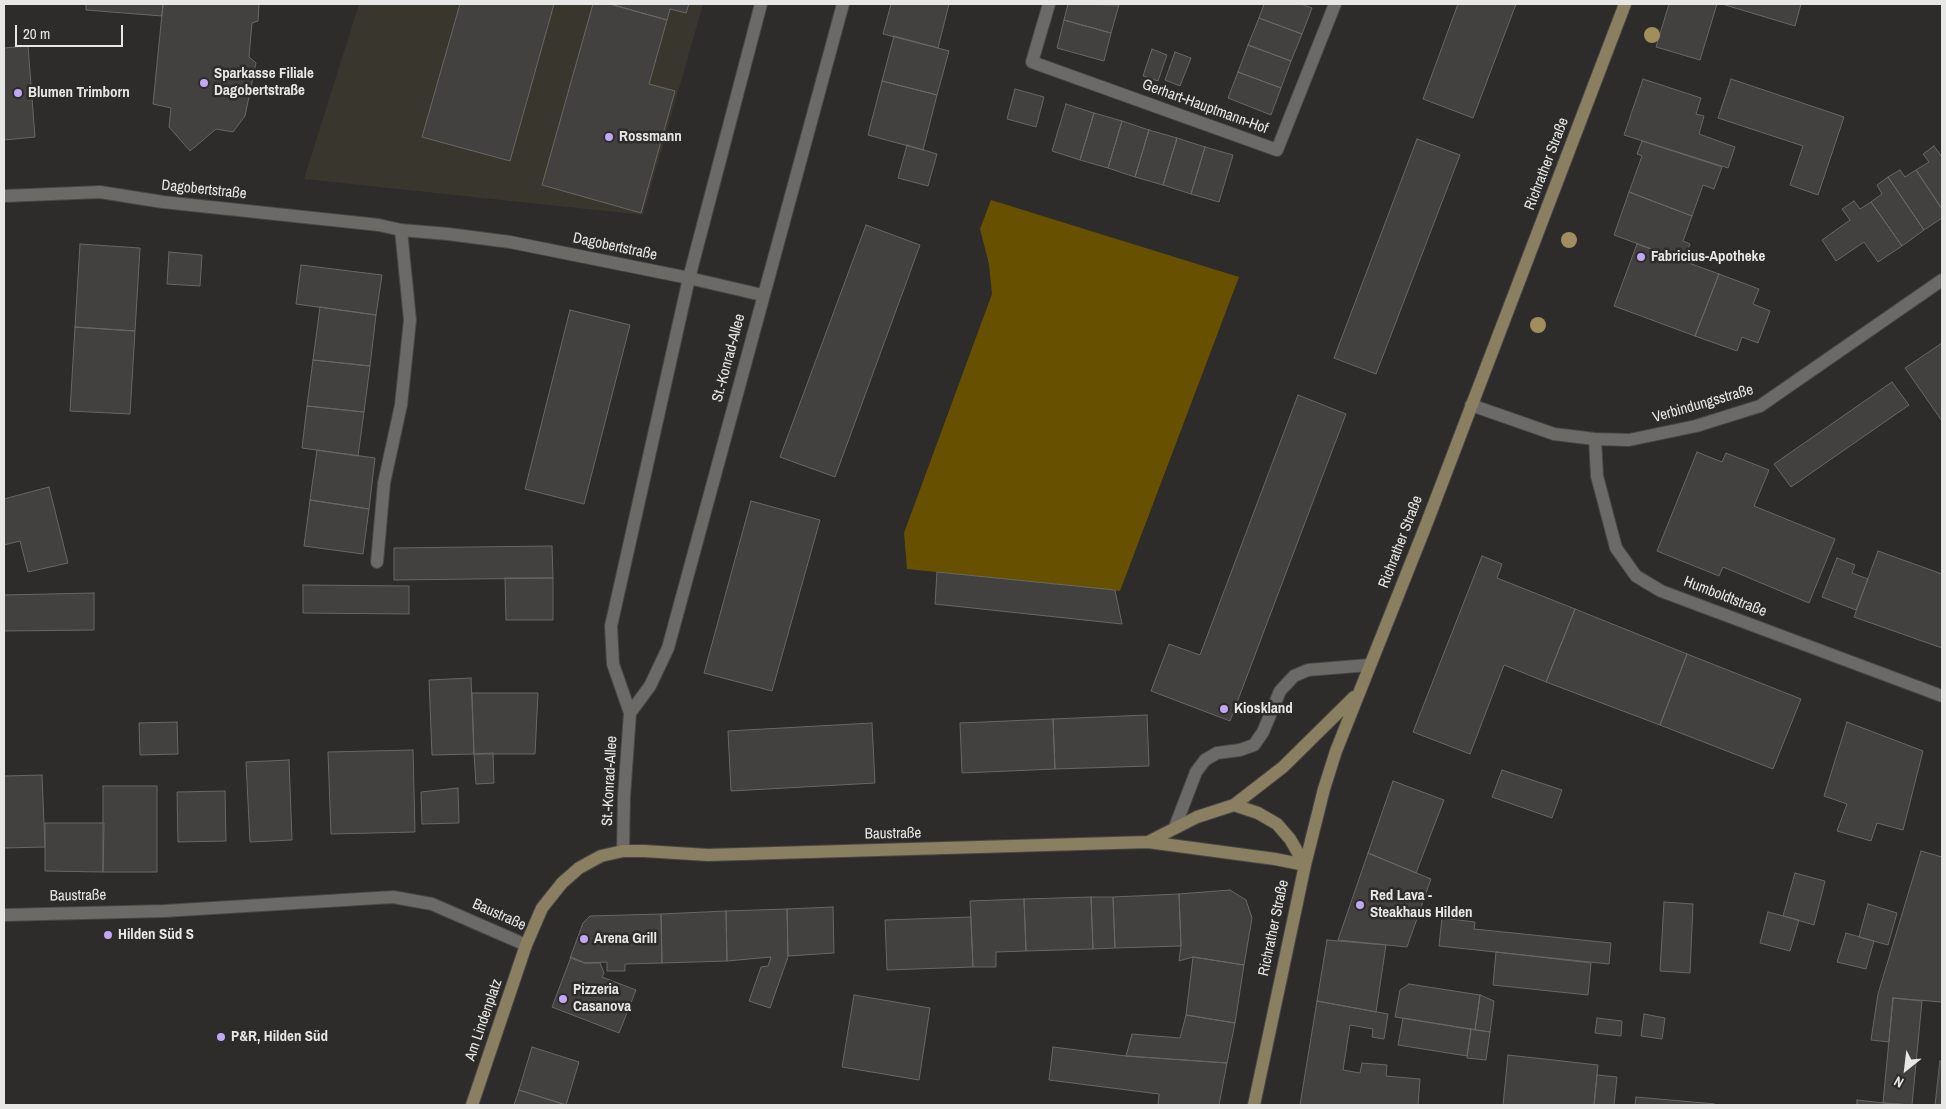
<!DOCTYPE html>
<html>
<head>
<meta charset="utf-8">
<style>
	body { margin:0 }
	#map { position:relative; width:1946px; height:1109px; overflow:hidden; background:#2d2c2a; font-family:"Archivo Narrow",sans-serif }
	canvas { display:block }
	.frame { position:absolute; inset:0; border:5px solid #e7e7e5; pointer-events:none }
	.north { position:absolute; left:1881px; top:1044px; width:50px; height:50px; -webkit-text-stroke:4px #2d2c2a; paint-order:stroke; rotate:209deg; font-size:14px; font-weight:700; line-height:20px; text-align:center; color:#e7e7e5 }
	.north::after { content:''; display:block; margin:auto; width:18px; height:22px; background:#e7e7e5; clip-path:polygon(50% 0,100% 100%,50% 72%,0 100%) }
	.scale { position:absolute; left:15px; top:25px; width:108px; height:22px; box-sizing:border-box; border:2px solid #e7e7e5; border-top:0; padding-left:6px; font-size:15px; line-height:18px; white-space:nowrap; color:#e7e7e5; -webkit-text-stroke:4px #2d2c2a; paint-order:stroke }
</style>
</head>
<body>
<div id="map">
<canvas width="1946" height="1109"></canvas>
<div class="frame"></div>
<div class="north">N</div>
<div class="scale">20 m</div>
</div>
<script>
const c = document.querySelector('canvas').getContext('2d');
c.lineJoin = 'round';
function paint(path, color) {
  c.fillStyle = color;
  c.fill(path, 'evenodd');
}
function toPath(rows) {
  const path = new Path2D();
  for (const r of rows) {
    path.moveTo(r[0], r[1]);
    for (let i = 2; i < r.length; i += 2) path.lineTo(r[i], r[i + 1]);
  }
  return path;
}
function strokePath(path, color, width, dash) {
  c.strokeStyle = color;
  c.lineWidth = width;
  c.lineCap = dash ? 'butt' : 'round';
  c.setLineDash(dash || []);
  c.stroke(path);
}
function write(font, color, halo, rows, align = 'center') {
  c.font = font + ' "Archivo Narrow",sans-serif';
  c.lineWidth = 5;
  c.setLineDash([]);
  c.textBaseline = 'middle';
  c.strokeStyle = halo;
  c.fillStyle = color;
  for (const [text, x, y, turn = 0] of rows) {
    c.save();
    c.translate(x, y);
    c.rotate((+turn || 0) * Math.PI / 180);
    c.textAlign = isNaN(turn) ? turn : align;
    if (halo) c.strokeText(text, 0, 0);
    c.fillText(text, 0, 0);
    c.restore();
  }
}
const built = toPath([
	[359,4,703,4,643,215,304,179]
]);
const green = toPath([
	[991,200,1239,277,1120,591,907,569,904,533,992,294,989,264,980,229]
]);
const building = toPath([
	[86,4,163,4,162,16,86,10,86,4],
	[163,4,259,4,258,21,252,23,249,57,256,63,245,116,233,132,216,129,190,151,169,127,171,108,153,104,163,4],
	[460,4,554,4,510,161,422,137,460,4],
	[593,4,610,4,667,20,649,84,675,91,641,213,542,185,593,4],
	[610,4,689,4,686,13,670,9,667,20,610,4],
	[891,4,949,4,938,48,883,34,891,4],
	[1068,4,1119,5,1111,33,1064,20,1068,4],
	[1264,4,1301,4,1312,8,1302,34,1259,18,1264,4],
	[1458,4,1516,4,1473,118,1423,99,1458,4],
	[1669,4,1717,4,1700,60,1656,47,1669,4],
	[1722,4,1801,4,1795,26,1722,4],
	[1259,18,1302,34,1291,61,1248,45,1259,18],
	[1064,20,1111,33,1104,61,1057,48,1064,20],
	[894,36,949,51,937,95,882,81,894,36],
	[1248,45,1291,61,1281,88,1238,72,1248,45],
	[28,46,35,137,4,140,4,48,28,46],
	[1152,49,1167,55,1158,81,1143,76,1152,49],
	[1175,52,1191,58,1180,86,1165,80,1175,52],
	[1238,72,1281,88,1271,115,1228,98,1238,72],
	[1643,79,1701,98,1696,114,1704,116,1699,134,1735,147,1728,168,1624,135,1643,79],
	[1731,79,1844,117,1818,195,1790,185,1803,146,1718,118,1731,79],
	[882,81,937,95,923,150,868,135,882,81],
	[1015,89,1044,97,1036,127,1007,119,1015,89],
	[1066,104,1094,113,1080,160,1052,151,1066,104],
	[1094,113,1122,121,1108,168,1080,160,1094,113],
	[1122,121,1149,130,1135,177,1108,168,1122,121],
	[1149,130,1177,138,1163,185,1135,177,1149,130],
	[1177,138,1205,147,1191,194,1163,185,1177,138],
	[1417,139,1460,155,1376,374,1334,358,1417,139],
	[1642,141,1722,167,1714,189,1703,185,1692,216,1629,192,1642,156,1637,154,1642,141],
	[907,145,937,154,928,186,898,178,907,145],
	[1934,146,1942,157,1942,209,1916,170,1929,162,1923,154,1934,146],
	[1205,147,1233,155,1219,202,1191,194,1205,147],
	[1900,170,1905,177,1916,170,1942,209,1942,218,1924,230,1888,177,1900,170],
	[1888,177,1924,230,1902,246,1871,202,1882,194,1877,185,1888,177],
	[1629,192,1692,216,1683,241,1690,244,1684,261,1614,235,1629,192],
	[1854,201,1860,209,1871,202,1902,246,1878,262,1864,242,1836,261,1822,240,1850,220,1842,209,1854,201],
	[866,225,920,245,835,477,780,457,866,225],
	[80,244,140,248,135,331,75,327,80,244],
	[1637,244,1719,274,1695,336,1614,306,1637,244],
	[169,252,202,255,200,286,167,284,169,252],
	[301,265,382,275,376,315,296,304,301,265],
	[1719,274,1759,289,1753,304,1770,311,1758,343,1742,337,1737,351,1695,336,1719,274],
	[320,307,376,315,370,366,313,360,320,307],
	[570,310,630,325,584,504,525,489,570,310],
	[75,327,135,331,130,414,70,411,75,327],
	[1942,343,1942,421,1905,368,1942,343],
	[313,360,370,366,364,412,307,406,313,360],
	[1892,382,1909,405,1791,487,1774,464,1892,382],
	[1298,395,1346,414,1230,721,1151,691,1169,644,1200,655,1298,395],
	[307,406,364,412,358,456,302,448,307,406],
	[317,450,375,458,369,509,310,500,317,450],
	[1697,452,1722,462,1726,453,1769,470,1754,506,1835,539,1809,603,1723,567,1719,576,1657,551,1697,452],
	[49,487,68,563,28,572,20,541,4,545,4,499,49,487],
	[310,500,369,509,363,554,304,546,310,500],
	[751,501,820,520,772,691,704,673,751,501],
	[552,546,553,578,394,580,394,548,552,546],
	[1878,551,1942,574,1942,648,1854,617,1878,551],
	[1482,556,1502,564,1497,578,1575,609,1546,682,1504,665,1470,754,1413,732,1482,556],
	[1837,558,1855,565,1852,573,1868,579,1856,610,1822,597,1837,558],
	[937,572,1115,590,1122,624,935,604,937,572],
	[505,578,553,578,553,620,506,620,505,578],
	[303,585,409,586,409,614,303,613,303,585],
	[94,593,94,630,4,631,4,595,94,593],
	[1575,609,1687,654,1660,725,1546,682,1575,609],
	[1687,654,1801,699,1773,769,1660,725,1687,654],
	[471,678,474,754,432,755,429,680,471,678],
	[472,693,538,693,535,754,474,754,472,693],
	[1147,715,1149,766,1055,769,1053,719,1147,715],
	[1053,719,1055,769,962,773,960,723,1053,719],
	[177,722,178,754,140,755,139,723,177,722],
	[1847,722,1923,751,1903,830,1877,823,1871,841,1837,831,1847,804,1824,796,1847,722],
	[872,723,875,783,731,791,728,731,872,723],
	[413,750,415,832,331,834,328,752,413,750],
	[493,753,494,783,476,784,474,754,493,753],
	[289,760,292,840,250,842,246,762,289,760],
	[1502,770,1562,790,1552,818,1492,797,1502,770],
	[42,775,45,847,4,848,4,776,42,775],
	[1393,781,1444,800,1416,873,1368,853,1393,781],
	[103,786,157,786,157,872,103,872,103,786],
	[458,788,459,823,422,824,421,792,458,788],
	[225,791,226,841,178,842,177,792,225,791],
	[45,823,104,823,103,872,45,871,45,823],
	[1921,851,1942,857,1942,1002,1893,998,1889,1042,1871,1040,1878,994,1921,851],
	[1368,853,1431,879,1407,947,1338,940,1368,853],
	[1795,873,1825,881,1814,925,1783,916,1795,873],
	[1230,890,1246,900,1252,918,1244,965,1193,957,1179,961,1181,946,1179,894,1230,890],
	[1179,894,1181,946,1115,948,1113,897,1179,894],
	[1091,897,1113,897,1115,948,1093,949,1091,897],
	[1091,897,1093,949,1026,951,1024,899,1091,897],
	[1024,899,1026,951,996,952,996,967,973,967,970,901,1024,899],
	[1664,902,1693,904,1690,973,1660,971,1664,902],
	[1868,904,1897,913,1888,945,1859,937,1868,904],
	[833,907,834,953,788,956,787,909,833,907],
	[787,909,788,957,770,1008,749,1001,761,967,768,966,771,957,727,961,726,911,787,909],
	[726,911,727,961,662,963,661,914,726,911],
	[1768,912,1799,920,1790,951,1760,943,1768,912],
	[661,914,662,963,625,964,625,971,607,971,607,962,585,963,570,958,583,923,590,916,661,914],
	[971,917,973,967,887,970,885,920,971,917],
	[1442,918,1475,922,1474,929,1611,943,1609,964,1439,946,1442,918],
	[1846,933,1874,941,1866,969,1837,962,1846,933],
	[1327,940,1386,945,1376,1012,1317,1001,1327,940],
	[1496,952,1591,963,1588,995,1493,985,1496,952],
	[571,957,585,963,600,963,604,973,602,977,636,990,619,1033,552,1007,571,957],
	[1193,957,1244,965,1235,1023,1186,1015,1193,957],
	[1409,984,1480,995,1475,1030,1395,1017,1400,990,1409,984],
	[854,995,930,1008,919,1080,842,1067,854,995],
	[1480,995,1494,1001,1490,1032,1475,1030,1480,995],
	[1893,998,1922,1001,1912,1105,1883,1103,1893,998],
	[1317,1001,1388,1014,1384,1039,1372,1037,1373,1029,1350,1025,1343,1070,1360,1073,1362,1063,1387,1065,1386,1076,1420,1079,1418,1105,1300,1105,1317,1001],
	[1644,1014,1665,1018,1662,1039,1641,1036,1644,1014],
	[1186,1015,1235,1023,1227,1063,1126,1056,1132,1034,1180,1038,1186,1015],
	[1403,1018,1471,1029,1467,1056,1398,1045,1403,1018],
	[1597,1018,1622,1021,1621,1036,1595,1033,1597,1018],
	[1471,1029,1490,1032,1486,1060,1467,1058,1471,1029],
	[532,1047,579,1062,566,1105,519,1090,532,1047],
	[1053,1047,1126,1056,1227,1063,1219,1105,1158,1105,1159,1094,1049,1080,1053,1047],
	[1508,1055,1598,1065,1594,1105,1503,1105,1508,1055],
	[1940,1061,1942,1062,1942,1105,1935,1105,1940,1061],
	[1597,1075,1617,1077,1614,1105,1594,1105,1597,1075],
	[519,1090,566,1105,567,1105,514,1105,519,1090],
	[1636,1097,1715,1104,1715,1105,1635,1105,1636,1097],
	[1857,1100,1883,1103,1911,1105,1857,1105,1857,1100]
]);
const lane = toPath([
	[377,562,384,483,401,405,410,320,401,230],
	[1175,827,1196,772,1205,760,1217,753,1240,750,1254,745,1263,732,1280,691,1294,676,1308,670,1369,665]
]);
const street = toPath([
	[1049,4,1032,62,1277,150,1335,4],
	[4,196,100,192,163,202,379,225,401,230,448,234,510,242,689,278,762,295],
	[1471,405,1554,434,1595,439,1629,440,1696,426,1760,406,1942,280],
	[1595,439,1597,476,1616,548,1636,576,1661,591,1942,696],
	[630,713,650,686,668,648,843,4],
	[623,851,624,797,630,713,613,664,611,626,689,278,761,4],
	[4,915,164,911,393,897,432,904,526,945]
]);
const secondary = toPath([
	[1234,805,1283,767,1354,697],
	[1148,842,1197,817,1234,805,1258,813,1277,824,1290,839,1305,865],
	[472,1105,526,945,542,908,562,883,579,868,601,856,623,851,644,851,708,855,1148,842,1275,859,1305,865],
	[1254,1105,1305,865,1324,789,1336,751,1426,525,1625,4]
]);
const trees = [
	[1652,35],
	[1569,240],
	[1538,325]
];
const markers = [
	[204,83,5,"#c1a8f3"],
	[18,93,5,"#c1a8f3"],
	[609,137,5,"#c1a8f3"],
	[1641,257,5,"#c1a8f3"],
	[1224,709,5,"#c1a8f3"],
	[1360,905,5,"#c1a8f3"],
	[108,935,5,"#c1a8f3"],
	[584,939,5,"#c1a8f3"],
	[563,999,5,"#c1a8f3"],
	[221,1037,5,"#c1a8f3"]
];
const poiNames = [
	["Sparkasse Filiale",214,74],
	["Dagobertstraße",214,91],
	["Blumen Trimborn",28,93],
	["Rossmann",619,137],
	["Fabricius-Apotheke",1651,257],
	["Kioskland",1234,709],
	["Red Lava -",1370,896],
	["Steakhaus Hilden",1370,913],
	["Hilden Süd S",118,935],
	["Arena Grill",594,939],
	["Pizzeria",573,990],
	["Casanova",573,1007],
	["P&R, Hilden Süd",231,1037]
];
const streetNames = [
	["Gerhart-Hauptmann-Hof",1205,107,20],
	["Richrather Straße",1547,164,-69],
	["Dagobertstraße",204,190,6],
	["Dagobertstraße",615,247,12],
	["St.-Konrad-Allee",729,358,-75],
	["Verbindungsstraße",1703,404,-16],
	["Richrather Straße",1401,542,-69],
	["Humboldtstraße",1725,597,21],
	["St.-Konrad-Allee",610,781,-87],
	["Baustraße",893,834,-1],
	["Baustraße",78,896,-1],
	["Baustraße",499,915,24],
	["Richrather Straße",1274,928,-78],
	["Am Lindenplatz",484,1020,-71]
];
paint(built, '#39362e');
paint(green, '#675101');
paint(building, '#42413f');
strokePath(building, '#686764', 1);
strokePath(lane, '#484745', 14);
strokePath(street, '#484745', 14);
strokePath(secondary, '#484745', 14);
strokePath(lane, '#6b6a67', 12);
strokePath(street, '#6b6a67', 12);
strokePath(secondary, '#8a7f60', 12);
c.fillStyle = '#a08e5d';
for (const [x, y] of trees) {
  c.beginPath();
  c.arc(x, y, 8, 0, 2 * Math.PI);
  c.fill();
}
for (const [x, y, r, color] of markers) {
  const dot = new Path2D();
  dot.arc(x, y, r, 0, 2 * Math.PI);
  c.fillStyle = color;
  c.fill(dot);
  strokePath(dot, '#2d2c2a', 2);
}
write('bold 15px', '#e7e7e5', '#2d2c2a', poiNames, 'left');
write('15px', '#e7e7e5', '#2d2c2a', streetNames);
</script>
</body>
</html>
